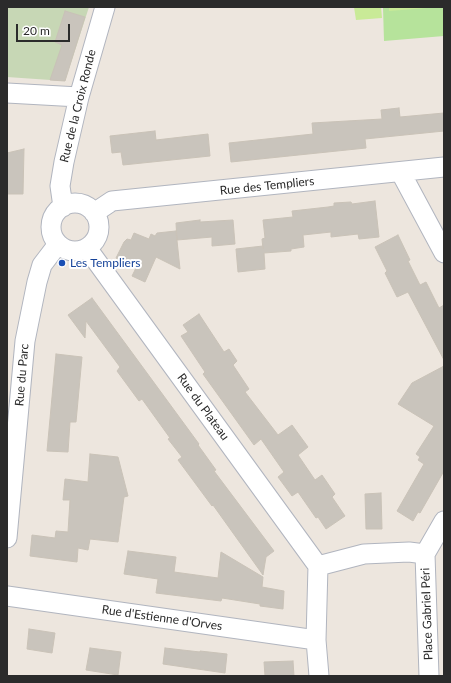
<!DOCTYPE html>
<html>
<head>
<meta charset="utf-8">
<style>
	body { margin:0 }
	#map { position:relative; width:451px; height:683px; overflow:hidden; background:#ede6de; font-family:Lato,sans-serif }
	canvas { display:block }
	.frame { position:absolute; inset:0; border:8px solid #2b2b2b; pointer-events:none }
	.scale { position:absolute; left:16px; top:24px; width:54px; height:18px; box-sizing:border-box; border:2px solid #2b2b2b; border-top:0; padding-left:5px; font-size:12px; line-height:14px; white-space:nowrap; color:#2b2b2b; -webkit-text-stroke:3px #fff; paint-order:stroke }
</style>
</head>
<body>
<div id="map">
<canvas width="451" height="683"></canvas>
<div class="frame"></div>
<div class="scale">20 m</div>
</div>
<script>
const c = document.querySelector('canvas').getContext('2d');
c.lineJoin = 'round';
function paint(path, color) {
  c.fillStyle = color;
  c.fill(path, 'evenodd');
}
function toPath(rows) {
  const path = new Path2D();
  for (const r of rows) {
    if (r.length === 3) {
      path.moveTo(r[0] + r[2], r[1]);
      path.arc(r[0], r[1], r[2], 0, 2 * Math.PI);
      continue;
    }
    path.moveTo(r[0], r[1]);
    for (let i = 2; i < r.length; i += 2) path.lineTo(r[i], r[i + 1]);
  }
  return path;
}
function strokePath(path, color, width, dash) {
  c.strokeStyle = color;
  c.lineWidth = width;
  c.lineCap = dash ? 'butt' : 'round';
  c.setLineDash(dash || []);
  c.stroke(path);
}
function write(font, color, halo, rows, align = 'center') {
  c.font = font + ' Lato,sans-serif';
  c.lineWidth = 4;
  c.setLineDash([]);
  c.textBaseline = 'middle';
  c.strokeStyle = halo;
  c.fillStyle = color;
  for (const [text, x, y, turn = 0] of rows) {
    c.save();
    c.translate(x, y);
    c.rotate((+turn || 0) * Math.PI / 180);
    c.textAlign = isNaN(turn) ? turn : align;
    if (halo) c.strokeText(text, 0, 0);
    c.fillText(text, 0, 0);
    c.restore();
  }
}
const green = toPath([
	[383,7,444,7,444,36,384,41]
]);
const cemetery = toPath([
	[7,7,89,7,65,81,7,77]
]);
const pitch = toPath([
	[354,7,381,7,382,18,356,20],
	[389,7,440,7,389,11]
]);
const building = toPath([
	[65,11,85,17,65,81,50,80,62,45,55,42,65,11],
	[399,108,400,117,444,113,444,131,365,139,366,148,231,162,229,143,313,134,312,123,382,119,381,110,399,108],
	[155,131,156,140,208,134,210,156,123,165,121,152,112,153,110,136,155,131],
	[24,149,23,194,7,194,7,153,24,149],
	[375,201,379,237,359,239,358,234,331,237,331,232,303,235,304,247,291,249,291,251,264,253,265,269,238,272,236,249,263,246,263,249,262,239,265,238,263,220,293,217,292,211,328,207,334,206,334,203,351,202,352,204,375,201],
	[200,220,200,222,233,220,235,244,212,246,212,237,177,240,176,223,200,220],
	[176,231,180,269,156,257,145,282,132,276,136,268,116,258,124,242,127,239,131,240,134,233,149,239,151,234,155,236,157,233,176,231],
	[398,235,410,260,408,261,420,285,426,282,439,308,444,305,444,360,408,292,397,297,385,273,387,271,375,247,398,235],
	[92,298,199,444,198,445,216,470,214,471,274,551,266,557,263,575,213,505,212,506,178,460,182,457,168,439,170,438,142,399,139,401,117,371,120,367,86,321,85,338,68,315,92,298],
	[199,314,224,352,229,349,237,361,233,365,249,389,245,392,278,435,292,425,308,447,298,455,315,480,322,475,335,494,332,497,345,516,326,529,318,517,316,518,298,492,292,496,278,477,284,472,261,439,254,445,203,374,205,372,181,336,188,332,183,325,199,314],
	[56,354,82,357,76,422,70,422,68,452,47,451,56,354],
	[444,366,444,471,420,513,418,512,413,521,397,511,424,464,418,460,420,457,416,454,434,426,398,404,412,383,444,366],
	[90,454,118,457,128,496,124,497,118,542,90,539,88,550,78,548,77,562,30,556,32,535,55,538,56,531,68,532,70,500,63,500,65,479,88,482,90,454],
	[381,493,382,529,366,529,365,494,381,493],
	[128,551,176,557,174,572,218,578,221,552,263,577,262,587,284,591,283,609,260,606,260,604,222,598,221,601,156,593,158,579,124,574,128,551],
	[29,629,55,633,52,653,27,649,29,629],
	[90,648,121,652,118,675,86,670,90,648],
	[165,648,200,652,200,651,227,654,225,673,163,664,165,648],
	[293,661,294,676,265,676,264,662,293,661]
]);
const minor = toPath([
	[7,93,79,97],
	[401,173,444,253],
	[75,227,24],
	[63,207,60,186,64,162,79,97,105,7],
	[94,213,112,201,444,167],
	[87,248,318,566],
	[7,538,25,341,37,282,42,265,58,244],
	[425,554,444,521],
	[7,596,316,640],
	[319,676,316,640,318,566,364,554,409,552,425,554,429,676]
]);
const markers = [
	[62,263,4,"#1a4fb4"]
];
const streetNames = [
	["Rue de la Croix Ronde",78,106,-76],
	["Rue des Templiers",267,186,-6],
	["Rue du Parc",22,375,-85],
	["Rue du Plateau",203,407,54],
	["Place Gabriel Péri",427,614,-92],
	["Rue d'Estienne d'Orves",162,618,8]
];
const transitNames = [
	["Les Templiers",70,263]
];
paint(green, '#b6e39b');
paint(cemetery, '#c7d7b5');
paint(pitch, '#c9ea97');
paint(building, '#c9c4bc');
strokePath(building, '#c9c2b7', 1);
strokePath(minor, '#b1b5bf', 21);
strokePath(minor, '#fff', 19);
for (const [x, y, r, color] of markers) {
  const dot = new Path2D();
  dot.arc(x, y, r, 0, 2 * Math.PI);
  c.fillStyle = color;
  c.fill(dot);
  strokePath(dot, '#fff', 1.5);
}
write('12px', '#2b2b2b', '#fff', streetNames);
write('12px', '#164399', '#fff', transitNames, 'left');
</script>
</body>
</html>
